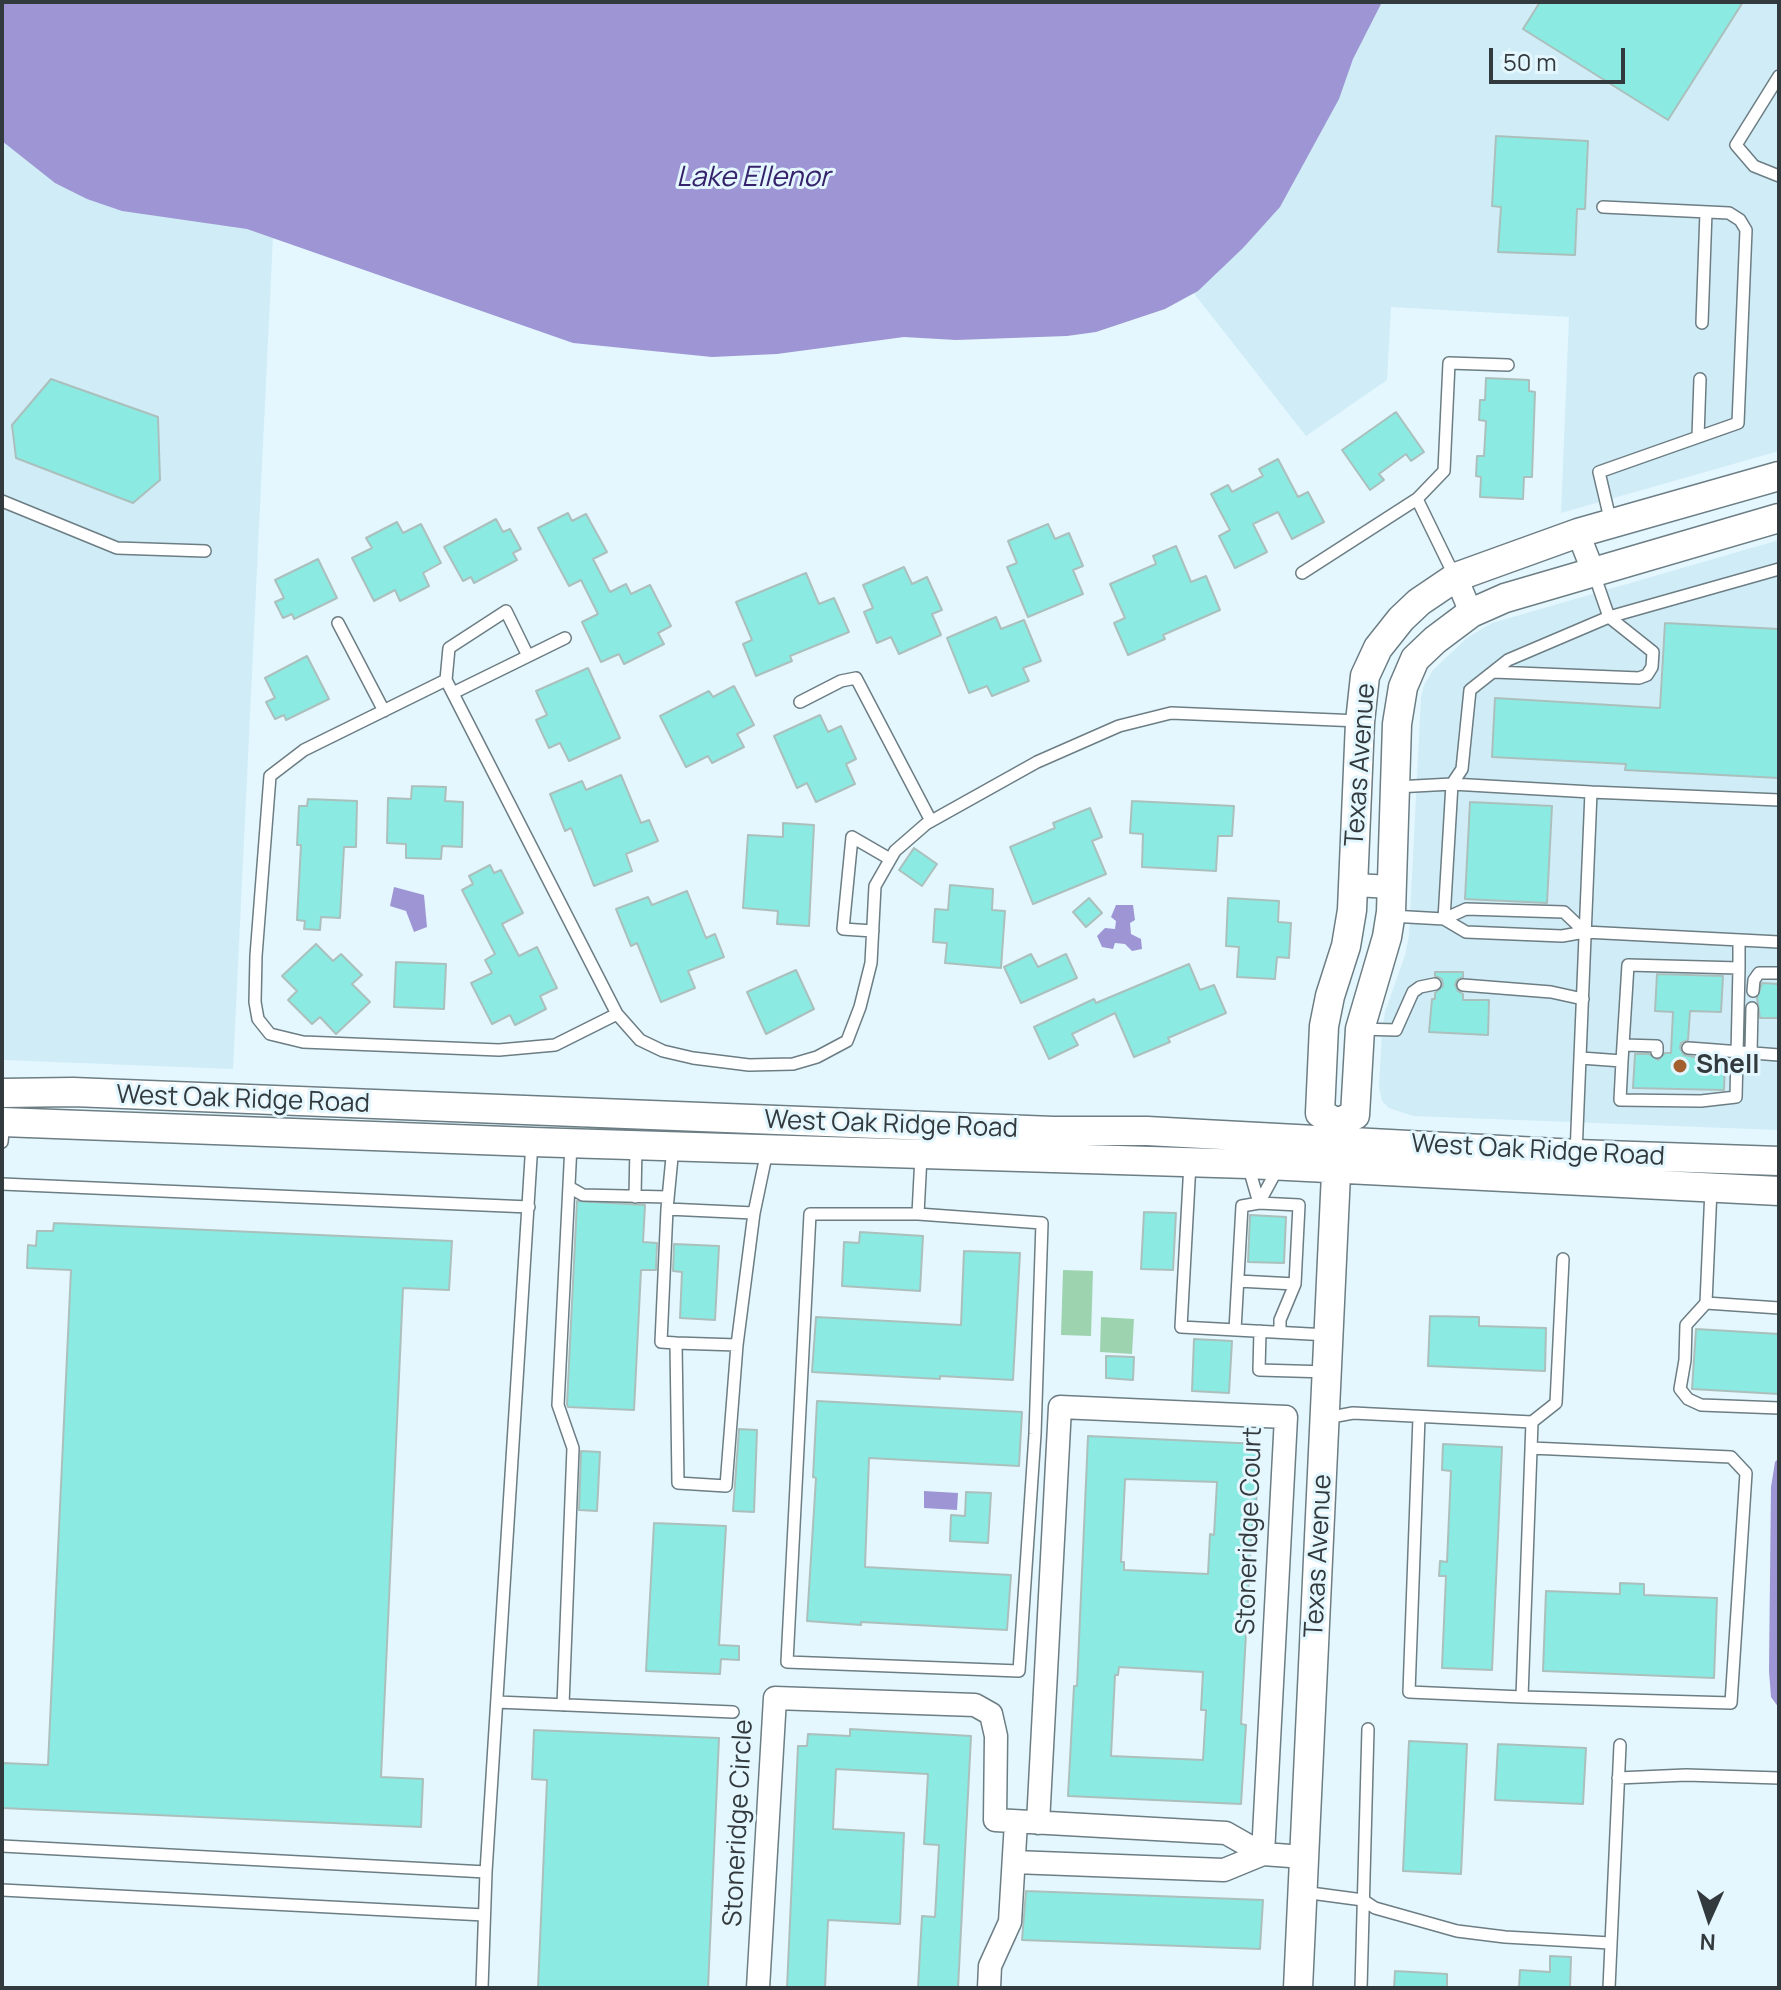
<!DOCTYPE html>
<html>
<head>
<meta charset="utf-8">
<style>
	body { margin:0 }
	#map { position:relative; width:1781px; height:1990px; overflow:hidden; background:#e4f7fe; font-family:Manrope,sans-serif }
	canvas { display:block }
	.frame { position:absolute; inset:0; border:4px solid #333a3d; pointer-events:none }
	.north { position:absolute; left:1669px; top:1878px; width:80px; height:80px; -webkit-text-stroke:6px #e4f7fe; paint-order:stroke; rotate:183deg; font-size:22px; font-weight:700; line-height:32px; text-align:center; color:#333a3d }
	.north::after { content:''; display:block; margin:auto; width:28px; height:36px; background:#333a3d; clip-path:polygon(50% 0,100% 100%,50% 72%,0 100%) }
	.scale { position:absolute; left:1489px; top:48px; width:136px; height:36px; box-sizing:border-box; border:4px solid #333a3d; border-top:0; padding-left:10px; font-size:24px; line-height:28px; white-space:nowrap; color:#333a3d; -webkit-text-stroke:6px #e4f7fe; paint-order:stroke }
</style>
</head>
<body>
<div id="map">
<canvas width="1781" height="1990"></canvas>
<div class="frame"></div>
<div class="north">N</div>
<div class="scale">50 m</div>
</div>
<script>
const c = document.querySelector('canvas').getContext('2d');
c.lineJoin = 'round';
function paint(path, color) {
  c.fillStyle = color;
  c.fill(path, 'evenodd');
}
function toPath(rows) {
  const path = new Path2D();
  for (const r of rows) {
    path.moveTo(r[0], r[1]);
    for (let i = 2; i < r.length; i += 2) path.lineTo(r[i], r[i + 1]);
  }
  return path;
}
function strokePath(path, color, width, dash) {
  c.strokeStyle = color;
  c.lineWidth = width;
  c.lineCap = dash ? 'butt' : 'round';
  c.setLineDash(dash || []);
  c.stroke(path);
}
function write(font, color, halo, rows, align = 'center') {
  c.font = font + ' Manrope,sans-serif';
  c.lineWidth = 6;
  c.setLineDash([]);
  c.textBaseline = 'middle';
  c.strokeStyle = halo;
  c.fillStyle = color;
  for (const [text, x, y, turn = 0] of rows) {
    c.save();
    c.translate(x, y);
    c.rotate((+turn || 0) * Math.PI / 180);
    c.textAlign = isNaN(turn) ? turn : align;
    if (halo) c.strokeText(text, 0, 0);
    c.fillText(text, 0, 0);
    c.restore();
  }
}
const built = toPath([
	[1297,2,1779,2,1779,451,1561,513,1569,317,1391,307,1387,380,1306,436,1137,221],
	[2,41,275,195,233,1069,2,1060],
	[1779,540,1779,1130,1413,1116,1389,1108,1382,1101,1379,1087,1382,1030,1385,1012,1405,955,1409,935,1421,697,1424,685,1433,670,1468,637,1492,623]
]);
const green = toPath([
	[1063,1270,1093,1271,1091,1336,1061,1335],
	[1101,1317,1134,1319,1132,1354,1100,1352]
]);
const water = toPath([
	[2,2,1382,2,1353,59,1339,99,1280,207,1243,248,1198,291,1165,309,1096,332,1067,336,956,340,904,337,777,354,712,357,573,343,247,229,122,211,87,199,55,183,2,141],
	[394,887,424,895,427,927,414,932,406,911,390,906],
	[1116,905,1133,905,1135,920,1130,923,1131,934,1141,939,1142,949,1132,951,1125,944,1115,943,1113,949,1102,947,1097,936,1105,928,1115,929,1116,921,1111,917],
	[1779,1458,1779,1708,1771,1697,1769,1671,1771,1487,1775,1462],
	[924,1491,958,1493,957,1510,924,1508]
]);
const building = toPath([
	[1540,2,1743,2,1668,120,1523,29,1540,2],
	[1496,136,1588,141,1585,209,1577,209,1575,255,1498,252,1501,207,1492,206,1496,136],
	[1486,378,1529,380,1529,391,1535,392,1532,477,1524,477,1523,499,1480,497,1481,477,1476,476,1477,456,1484,456,1486,421,1479,420,1480,400,1485,400,1486,378],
	[51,379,158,417,160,480,133,503,16,458,12,425,51,379],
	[1396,412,1424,452,1411,461,1406,454,1379,474,1384,480,1370,490,1342,450,1396,412],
	[1278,459,1298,497,1308,492,1324,522,1292,539,1278,512,1253,524,1267,552,1235,568,1219,536,1230,530,1211,494,1228,485,1232,492,1263,476,1259,469,1278,459],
	[568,513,572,521,586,514,607,552,593,559,610,592,626,584,631,594,650,585,671,626,658,633,664,644,624,664,619,654,601,662,582,622,598,614,581,580,569,586,538,528,568,513],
	[496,519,503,532,510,529,521,549,513,553,517,560,474,583,471,577,463,581,444,547,496,519],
	[397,522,403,533,421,524,441,563,423,573,429,586,400,601,395,590,374,601,352,558,372,548,366,538,397,522],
	[1048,524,1055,539,1069,533,1083,566,1073,570,1083,594,1028,617,1007,567,1017,563,1008,541,1048,524],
	[1176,546,1191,582,1206,576,1220,610,1163,635,1165,639,1128,655,1114,623,1125,618,1110,584,1156,564,1153,556,1176,546],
	[318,559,337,598,294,619,292,614,283,618,275,602,284,598,275,580,318,559],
	[904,567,912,584,927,577,942,610,932,614,941,635,899,654,891,637,877,643,864,612,873,608,863,585,904,567],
	[806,573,819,604,834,598,849,632,790,656,792,661,756,676,743,644,752,640,736,602,806,573],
	[996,617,1001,629,1024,620,1041,661,1023,668,1029,681,992,696,987,686,969,693,947,638,996,617],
	[1665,623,1779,629,1779,778,1625,770,1626,764,1492,757,1495,698,1660,708,1665,623],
	[307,656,329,699,286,720,284,715,275,719,266,702,275,698,265,678,307,656],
	[588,668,620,738,569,761,560,743,549,748,536,720,547,715,536,691,588,668],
	[734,686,754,725,737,734,744,747,712,763,708,756,686,767,660,716,709,691,713,697,734,686],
	[820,715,828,732,841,726,856,759,846,764,855,784,816,802,807,783,797,788,774,736,820,715],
	[621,775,641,823,649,820,658,841,626,854,632,871,594,886,571,828,565,831,550,794,582,781,586,790,621,775],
	[412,786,446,787,445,801,463,802,462,847,442,846,441,859,406,858,406,844,387,843,388,798,411,799,412,786],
	[308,799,357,801,356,847,344,847,340,918,321,917,320,930,304,929,305,921,297,920,301,845,297,845,299,806,307,806,308,799],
	[1132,801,1234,806,1232,836,1218,836,1216,871,1142,867,1143,834,1130,833,1132,801],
	[1470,802,1552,806,1547,903,1465,899,1470,802],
	[1090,808,1102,837,1092,841,1106,874,1033,904,1010,847,1055,828,1053,823,1090,808],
	[783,823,814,825,809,926,777,924,778,911,743,908,748,835,783,837,783,823],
	[914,848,937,864,922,886,899,870,914,848],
	[490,865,494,873,501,870,523,913,502,924,519,956,537,947,557,988,540,996,546,1009,515,1025,510,1015,492,1024,471,983,492,973,485,960,495,954,462,890,473,884,469,876,490,865],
	[950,885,993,889,992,910,1005,911,1001,968,945,963,947,943,933,942,935,909,948,910,950,885],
	[687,891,706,938,715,934,724,957,688,971,695,988,661,1002,637,943,631,946,616,909,648,897,652,905,687,891],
	[1089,898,1102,913,1086,927,1073,912,1089,898],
	[1228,898,1279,901,1278,922,1291,923,1289,958,1277,957,1275,979,1237,977,1239,947,1226,946,1228,898],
	[316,944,333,961,341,954,362,975,352,984,370,1002,336,1034,320,1017,312,1024,288,1000,297,991,282,976,316,944],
	[1031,954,1038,967,1066,954,1077,978,1021,1003,1004,967,1031,954],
	[396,962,446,964,444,1009,394,1007,396,962],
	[1189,964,1200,990,1214,985,1226,1013,1168,1038,1170,1042,1134,1057,1115,1013,1072,1034,1078,1045,1049,1059,1034,1027,1094,999,1096,1003,1189,964],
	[796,970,814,1009,766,1034,747,992,796,970],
	[1435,972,1463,972,1463,977,1457,980,1455,985,1458,991,1463,994,1463,1000,1489,1000,1488,1035,1429,1032,1432,999,1435,999,1435,993,1443,986,1442,979,1435,976,1435,972],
	[1657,974,1723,976,1721,1012,1690,1011,1688,1040,1681,1043,1680,1048,1684,1055,1694,1057,1701,1062,1709,1058,1725,1059,1724,1090,1633,1088,1635,1054,1649,1054,1658,1060,1665,1053,1671,1053,1673,1012,1655,1011,1657,974],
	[1762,983,1779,984,1779,1018,1760,1018,1757,998,1762,983],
	[577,1201,645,1205,643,1242,657,1243,656,1270,641,1270,634,1410,568,1407,567,1404,577,1201],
	[1144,1212,1176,1213,1173,1270,1141,1269,1144,1212],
	[1250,1215,1286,1217,1284,1263,1248,1262,1250,1215],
	[54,1223,452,1241,449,1290,403,1288,381,1777,423,1779,421,1827,2,1808,3,1763,48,1765,71,1270,27,1268,28,1245,36,1246,37,1231,53,1231,54,1223],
	[860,1232,923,1236,920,1291,842,1286,844,1242,859,1243,860,1232],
	[674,1244,719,1246,715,1320,680,1318,682,1272,673,1271,674,1244],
	[964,1251,1020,1253,1013,1380,940,1376,940,1379,812,1372,816,1317,961,1325,964,1251],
	[1430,1316,1479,1317,1479,1326,1546,1328,1545,1371,1428,1366,1430,1316],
	[1696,1329,1779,1334,1779,1394,1692,1389,1696,1329],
	[1194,1339,1232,1341,1229,1393,1192,1391,1194,1339],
	[1106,1356,1134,1357,1133,1380,1106,1378,1106,1356],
	[817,1401,1022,1412,1019,1466,869,1458,865,1567,1011,1575,1007,1630,861,1622,861,1625,807,1621,816,1478,813,1477,817,1401],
	[739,1429,757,1430,754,1512,733,1511,739,1429],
	[1088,1436,1259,1444,1255,1525,1252,1525,1241,1724,1246,1725,1241,1804,1068,1796,1074,1686,1077,1686,1088,1436],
	[1125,1479,1217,1482,1214,1535,1210,1534,1208,1574,1124,1570,1124,1562,1121,1562,1125,1479],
	[1119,1667,1203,1672,1201,1710,1206,1710,1203,1760,1111,1756,1115,1675,1118,1675,1119,1667],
	[1443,1444,1502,1447,1492,1670,1442,1668,1446,1576,1439,1576,1440,1561,1447,1562,1451,1471,1442,1470,1443,1444],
	[581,1451,600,1452,597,1511,579,1510,581,1451],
	[966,1492,991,1493,988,1543,950,1541,951,1515,965,1516,966,1492],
	[654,1523,726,1526,719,1645,739,1646,739,1660,721,1659,720,1674,646,1671,654,1523],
	[1620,1583,1644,1584,1644,1595,1717,1598,1714,1678,1543,1671,1546,1591,1620,1594,1620,1583],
	[850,1729,971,1736,958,1988,918,1988,922,1916,935,1917,939,1845,924,1844,928,1774,836,1769,833,1829,904,1833,900,1924,828,1920,825,1988,787,1988,798,1746,807,1746,808,1734,850,1736,850,1729],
	[534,1730,719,1738,708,1988,538,1988,547,1780,532,1779,534,1730],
	[1409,1741,1467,1744,1461,1874,1403,1871,1409,1741],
	[1498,1744,1586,1748,1583,1804,1495,1800,1498,1744],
	[1026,1891,1263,1900,1260,1949,1022,1940,1026,1891],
	[1550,1956,1571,1957,1570,1988,1519,1988,1520,1970,1550,1972,1550,1956],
	[1395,1971,1447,1974,1447,1988,1394,1988,1395,1971]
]);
const service = toPath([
	[1779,76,1736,145,1754,166,1779,176],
	[1603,207,1729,213,1740,220,1746,230,1738,423,1599,472,1611,523],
	[1702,323,1706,212],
	[1698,437,1700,379],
	[1417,499,1444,471,1449,363,1508,365],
	[2,501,117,548,205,551],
	[1302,573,1417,499,1455,577],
	[1609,617,1779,569],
	[338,623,384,711],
	[528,656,506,611,449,648,446,680,617,1014,640,1040,663,1051,693,1058,749,1065,793,1064,817,1057,847,1041,860,1007,871,963,875,886,895,851,926,824,1037,762,1119,726,1171,713,1359,721],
	[1494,672,1639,678,1647,675,1652,667,1653,652,1609,617],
	[446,680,304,750,270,776,256,956,255,1002,258,1019,270,1034,303,1042,499,1050,555,1045,617,1014],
	[453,693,565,638],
	[800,702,841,681,856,678,931,821],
	[1396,787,1452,784,1591,792],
	[1391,916,1444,919,1466,932,1562,936,1585,932,1779,942],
	[1444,919,1452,784,1462,769,1470,690,1508,660,1609,617,1593,571],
	[1444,919,1466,909,1564,912,1585,932],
	[873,931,843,929,852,837,890,859],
	[1739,968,1739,940],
	[1463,985,1551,992,1583,999],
	[1753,991,1754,980,1759,973,1779,973],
	[1360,1029,1396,1030,1413,992,1420,987,1435,984],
	[1624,1045,1657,1046,1657,1052],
	[1688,1048,1702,1049],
	[1751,1053,1752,1008],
	[1702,1054,1702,1049,1779,1055],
	[1581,1058,1622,1061,1620,1100,1701,1101,1736,1097,1739,968,1628,965,1622,1061],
	[2,1142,4,1122],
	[673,1147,667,1209,661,1342,676,1343],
	[1576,1154,1591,792,1779,800],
	[1190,1163,1181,1327,1328,1335],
	[1248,1165,1259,1203],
	[2,1184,529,1207],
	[569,1187,583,1195,668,1197],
	[1711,1189,1706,1303,1779,1308],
	[635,1197,636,1146],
	[1259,1203,1278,1168],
	[667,1209,754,1213],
	[810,1214,918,1214,1042,1223,1035,1434,1019,1671,787,1662,810,1214],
	[918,1214,921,1156],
	[1706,1303,1686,1325,1685,1360,1680,1389,1688,1399,1701,1405,1779,1408],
	[1235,1330,1242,1206,1259,1203,1299,1205,1295,1284,1238,1281],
	[1260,1331,1259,1370,1328,1372],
	[1280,1332,1280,1320,1295,1284],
	[737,1345,726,1486,678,1483,676,1343,737,1345,754,1213,767,1151],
	[1326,1418,1353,1413,1532,1422,1522,1697,1409,1692,1419,1417],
	[1532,1422,1556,1403,1563,1259],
	[1522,1697,1731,1703,1746,1473,1731,1457,1531,1448],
	[497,1702,733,1712],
	[563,1705,573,1448,558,1405,571,1145],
	[1618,1778,1686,1775,1779,1778],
	[2,1846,486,1872],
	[2,1890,484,1915],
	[1303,1892,1363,1900,1375,1908,1457,1931,1505,1937,1610,1943],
	[482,1988,486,1872,532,1142],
	[1361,1988,1368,1729],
	[1609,1988,1620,1745]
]);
const minor = toPath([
	[1578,533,1593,571],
	[1456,577,1471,613],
	[1354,885,1392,887],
	[1038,1823,1060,1407,1286,1417,1263,1854],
	[1014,1862,1224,1870,1263,1854],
	[758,1988,775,1698,975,1705,991,1714,996,1736,995,1820,1226,1833,1263,1854,1304,1857],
	[989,1988,990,1966,1010,1922,1016,1822]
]);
const tertiary = toPath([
	[2,1093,73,1092,1053,1131,1147,1131,1576,1154,1779,1161],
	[2,1122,532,1142,1248,1164,1779,1191],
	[1337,1123,1320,1113,1324,1026,1330,996,1346,946,1352,910,1360,722,1365,676,1378,648,1401,619,1419,602,1456,577,1578,533,1779,476],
	[1337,1123,1355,1115,1360,1029,1387,937,1391,912,1397,724,1403,687,1415,659,1435,640,1471,613,1505,598,1779,518],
	[1298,1988,1337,1152]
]);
const markers = [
	[1680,1066,8,"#a3602e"]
];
const streetNames = [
	["Texas Avenue",1361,765,-86],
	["West Oak Ridge Road",243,1100,2],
	["West Oak Ridge Road",891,1125,2],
	["West Oak Ridge Road",1538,1151,3],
	["Stoneridge Court",1250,1531,-88],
	["Texas Avenue",1319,1556,-87],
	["Stoneridge Circle",739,1823,-87]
];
const poiNames = [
	["Shell",1696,1066]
];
const waterNames = [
	["Lake Ellenor",753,178]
];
paint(built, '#d0ecf6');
paint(green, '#9ed3b0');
paint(water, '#9e96d4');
paint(building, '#8beae2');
strokePath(building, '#abc0bd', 2);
strokePath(service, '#6c7d84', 14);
strokePath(minor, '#6c7d84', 25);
strokePath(tertiary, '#6c7d84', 31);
strokePath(service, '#fff', 11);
strokePath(minor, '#fff', 22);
strokePath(tertiary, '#fff', 28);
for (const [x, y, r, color] of markers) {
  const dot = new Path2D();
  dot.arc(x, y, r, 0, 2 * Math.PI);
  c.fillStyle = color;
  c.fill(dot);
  strokePath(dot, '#e4f7fe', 3);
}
write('26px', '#333a3d', '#e4f7fe', streetNames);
write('bold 26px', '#333a3d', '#e4f7fe', poiNames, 'left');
write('italic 28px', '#35226b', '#e4f7fe', waterNames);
</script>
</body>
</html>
